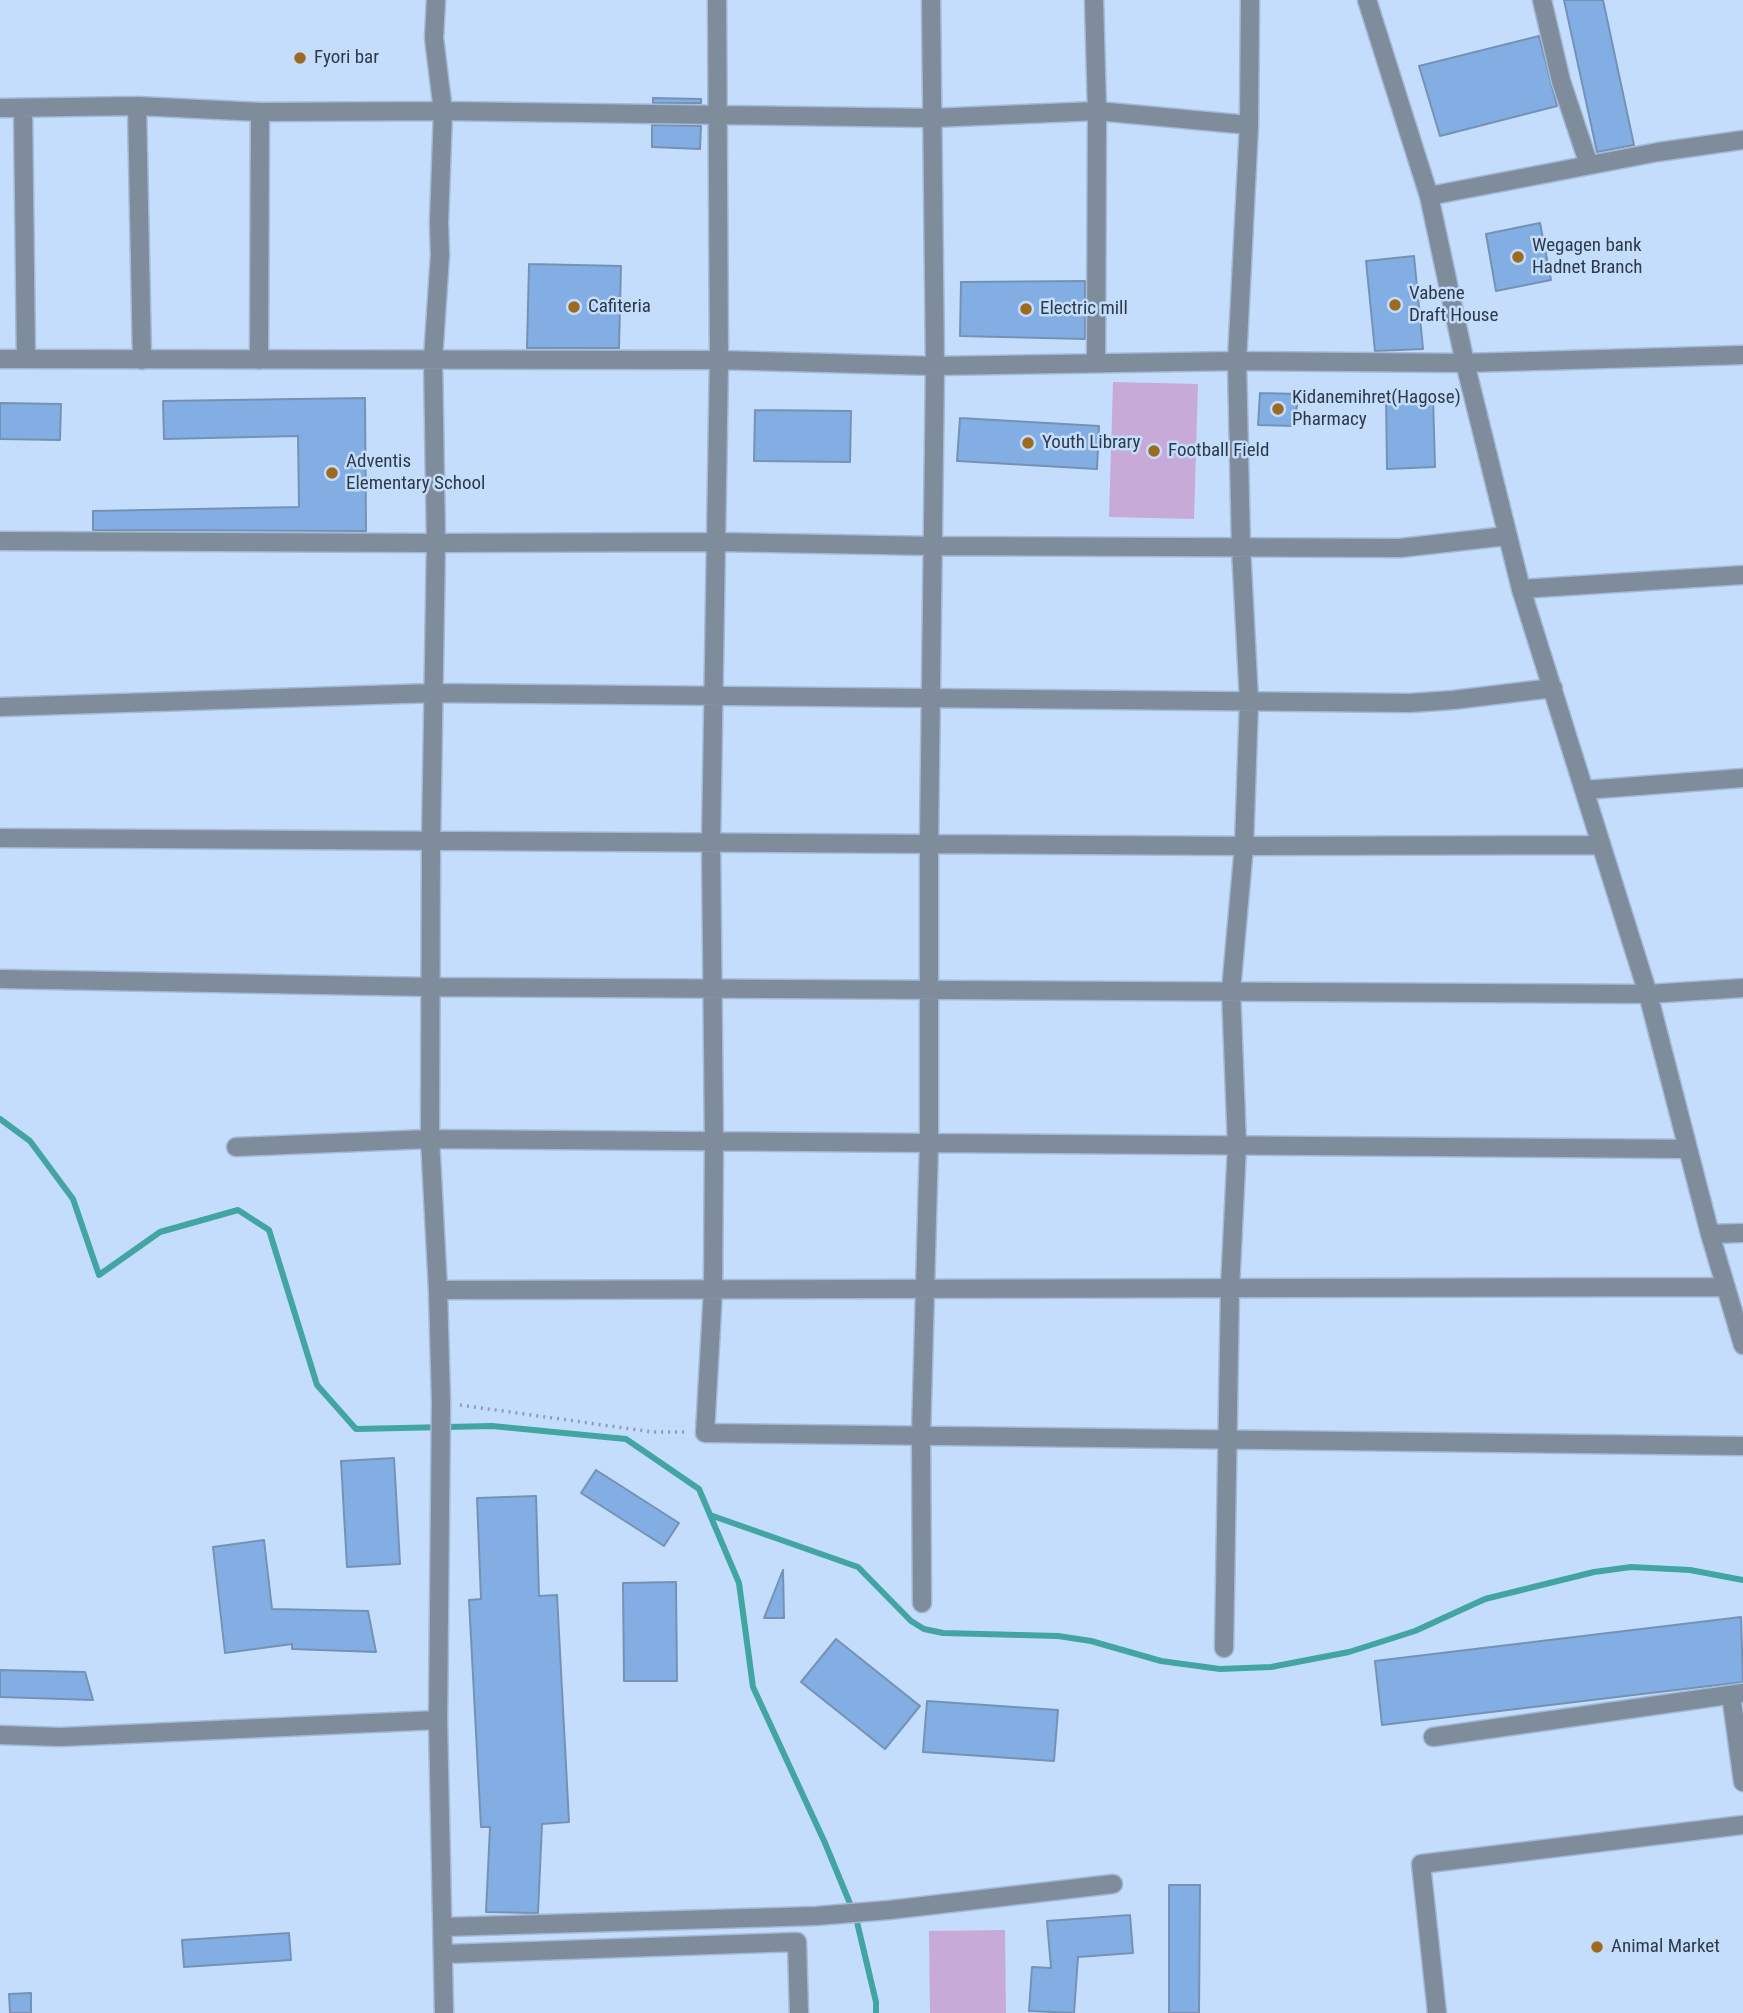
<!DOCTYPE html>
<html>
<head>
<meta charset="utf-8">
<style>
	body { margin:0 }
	canvas { display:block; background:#c4ddfc }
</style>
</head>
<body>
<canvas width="1743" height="2013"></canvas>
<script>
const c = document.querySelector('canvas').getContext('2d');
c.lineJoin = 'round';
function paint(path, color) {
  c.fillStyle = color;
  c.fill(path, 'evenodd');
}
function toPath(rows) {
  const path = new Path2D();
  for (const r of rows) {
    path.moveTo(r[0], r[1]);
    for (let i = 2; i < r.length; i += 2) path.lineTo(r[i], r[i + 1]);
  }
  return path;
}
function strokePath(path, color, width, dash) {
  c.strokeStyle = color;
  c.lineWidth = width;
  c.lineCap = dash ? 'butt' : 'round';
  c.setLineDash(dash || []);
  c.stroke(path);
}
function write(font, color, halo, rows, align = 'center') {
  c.font = font + ' "Roboto Condensed",sans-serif';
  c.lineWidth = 5;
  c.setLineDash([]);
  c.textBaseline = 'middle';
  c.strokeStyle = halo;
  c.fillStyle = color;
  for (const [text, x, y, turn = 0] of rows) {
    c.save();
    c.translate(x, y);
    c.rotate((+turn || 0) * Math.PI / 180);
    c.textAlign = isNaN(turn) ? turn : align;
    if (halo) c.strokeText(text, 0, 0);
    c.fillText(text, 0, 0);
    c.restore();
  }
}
const green = toPath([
	[1113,382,1198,384,1194,519,1109,517],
	[1005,1930,1006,2013,930,2013,929,1931]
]);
const stream = toPath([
	[0,1119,30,1141,73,1199,99,1275,160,1232,238,1210,269,1230,317,1385,356,1429,492,1426,626,1439,699,1489,739,1583,753,1687,825,1843,856,1918,876,2002,876,2013],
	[710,1515,858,1567,911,1621,924,1629,943,1633,1058,1636,1091,1641,1161,1661,1220,1669,1271,1667,1349,1652,1415,1631,1485,1599,1594,1572,1631,1567,1690,1570,1743,1580]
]);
const building = toPath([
	[1564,0,1603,0,1634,145,1597,152,1564,0],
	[1539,36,1557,106,1440,136,1419,66,1539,36],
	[653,98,701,99,701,103,653,103,653,98],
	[652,125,701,126,700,149,652,147,652,125],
	[1540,223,1551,280,1496,291,1486,234,1540,223],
	[1414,256,1423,349,1375,351,1366,261,1414,256],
	[529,264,621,266,619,348,527,348,529,264],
	[1085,281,1085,339,960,336,961,282,1085,281],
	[1260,393,1298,394,1295,426,1258,425,1260,393],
	[1433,396,1435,467,1387,469,1386,397,1433,396],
	[365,398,366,531,93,530,93,511,299,507,298,436,164,439,163,401,365,398],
	[0,403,61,404,60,440,0,439,0,403],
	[755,410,851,411,850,462,754,461,755,410],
	[960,418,1099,426,1097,469,957,461,960,418],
	[394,1458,400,1564,347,1567,341,1461,394,1458],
	[596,1470,679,1523,664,1546,581,1493,596,1470],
	[536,1496,539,1596,557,1595,569,1822,542,1824,538,1913,486,1912,490,1827,481,1827,469,1600,481,1599,477,1498,536,1496],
	[264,1540,272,1609,368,1611,376,1652,292,1649,292,1644,225,1653,213,1547,264,1540],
	[783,1570,784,1618,764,1618,783,1570],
	[676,1582,677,1681,624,1681,623,1583,676,1582],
	[1741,1617,1743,1682,1382,1725,1375,1661,1741,1617],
	[836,1639,920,1706,885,1749,801,1682,836,1639],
	[0,1670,85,1672,93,1700,0,1697,0,1670],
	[927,1701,1058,1710,1054,1761,923,1752,927,1701],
	[1169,1885,1200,1885,1199,2013,1169,2013,1169,1885],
	[1130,1915,1133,1953,1078,1957,1074,2013,1029,2011,1032,1967,1051,1968,1047,1921,1130,1915],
	[289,1933,291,1960,184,1967,182,1940,289,1933],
	[31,1993,31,2013,10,2013,9,1994,31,1993]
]);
const path = toPath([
	[460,1405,653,1432,689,1432]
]);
const minor = toPath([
	[436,0,434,38,443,111,439,222,440,255,433,359,436,543,431,842,430,1139,438,1290,441,1402,438,1720,444,2013],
	[717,0,719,360,711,843,714,1141,713,1290,705,1433,1743,1446],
	[1094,0,1097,111,1096,362],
	[1367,0,1429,196,1465,363,1521,589,1648,994,1710,1234,1743,1345],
	[1542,0,1561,81,1589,165],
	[137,106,142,360],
	[0,108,137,106,260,112,443,111,932,118,1097,111,1249,125],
	[23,109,26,359],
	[1429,196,1658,152,1743,140],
	[0,359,719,360,935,366,1237,361,1465,363,1743,355],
	[259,360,260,112],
	[0,541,436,543,717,542,932,546,1400,548,1507,536],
	[1521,589,1743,575],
	[0,707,434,693,1410,703,1453,700,1553,688],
	[1585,790,1743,778],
	[0,838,1244,846,1601,845],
	[0,979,430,987,1648,994,1743,988],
	[236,1147,430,1139,1688,1149],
	[1710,1234,1743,1233],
	[438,1290,1725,1287],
	[922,1603,921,1436,929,1143,929,843,935,366,931,0],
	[1224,1648,1230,1288,1237,1146,1231,990,1244,846,1249,701,1241,548,1237,361,1249,125,1250,0],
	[1731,1695,1743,1782],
	[0,1735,61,1737,438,1720],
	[1433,1737,1743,1693],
	[444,1927,816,1916,889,1910,1113,1884],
	[445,1954,797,1942,799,2013],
	[1437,2013,1421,1864,1743,1825]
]);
const markers = [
	[300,58,7,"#9c6b1f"],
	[1518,257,7,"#9c6b1f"],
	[1395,305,7,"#9c6b1f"],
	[574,307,7,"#9c6b1f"],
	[1026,309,7,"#9c6b1f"],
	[1278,409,7,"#9c6b1f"],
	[1028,443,7,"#9c6b1f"],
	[1154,451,7,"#9c6b1f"],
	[332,473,7,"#9c6b1f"],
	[1597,1947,7,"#9c6b1f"]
];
const poiNames = [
	["Fyori bar",314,58],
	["Wegagen bank",1532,246],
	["Hadnet Branch",1532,268],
	["Vabene",1409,294],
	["Draft House",1409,316],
	["Cafiteria",588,307],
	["Electric mill",1040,309],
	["Kidanemihret(Hagose)",1292,398],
	["Pharmacy",1292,420],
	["Youth Library",1042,443],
	["Football Field",1168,451],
	["Adventis",346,462],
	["Elementary School",346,484],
	["Animal Market",1611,1947]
];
paint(green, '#c7aad7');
strokePath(stream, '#42a5a3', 6);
paint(building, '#82aee3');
strokePath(building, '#7492b5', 2);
strokePath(minor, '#a3b9d5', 21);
strokePath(path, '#899db6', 3.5, [2, 5]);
strokePath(minor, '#7e8c9b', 18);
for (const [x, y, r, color] of markers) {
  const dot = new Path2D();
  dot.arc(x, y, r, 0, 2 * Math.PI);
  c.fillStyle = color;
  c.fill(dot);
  strokePath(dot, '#c4ddfc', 2.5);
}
write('19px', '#2d3a49', '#c4ddfc', poiNames, 'left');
</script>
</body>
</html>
